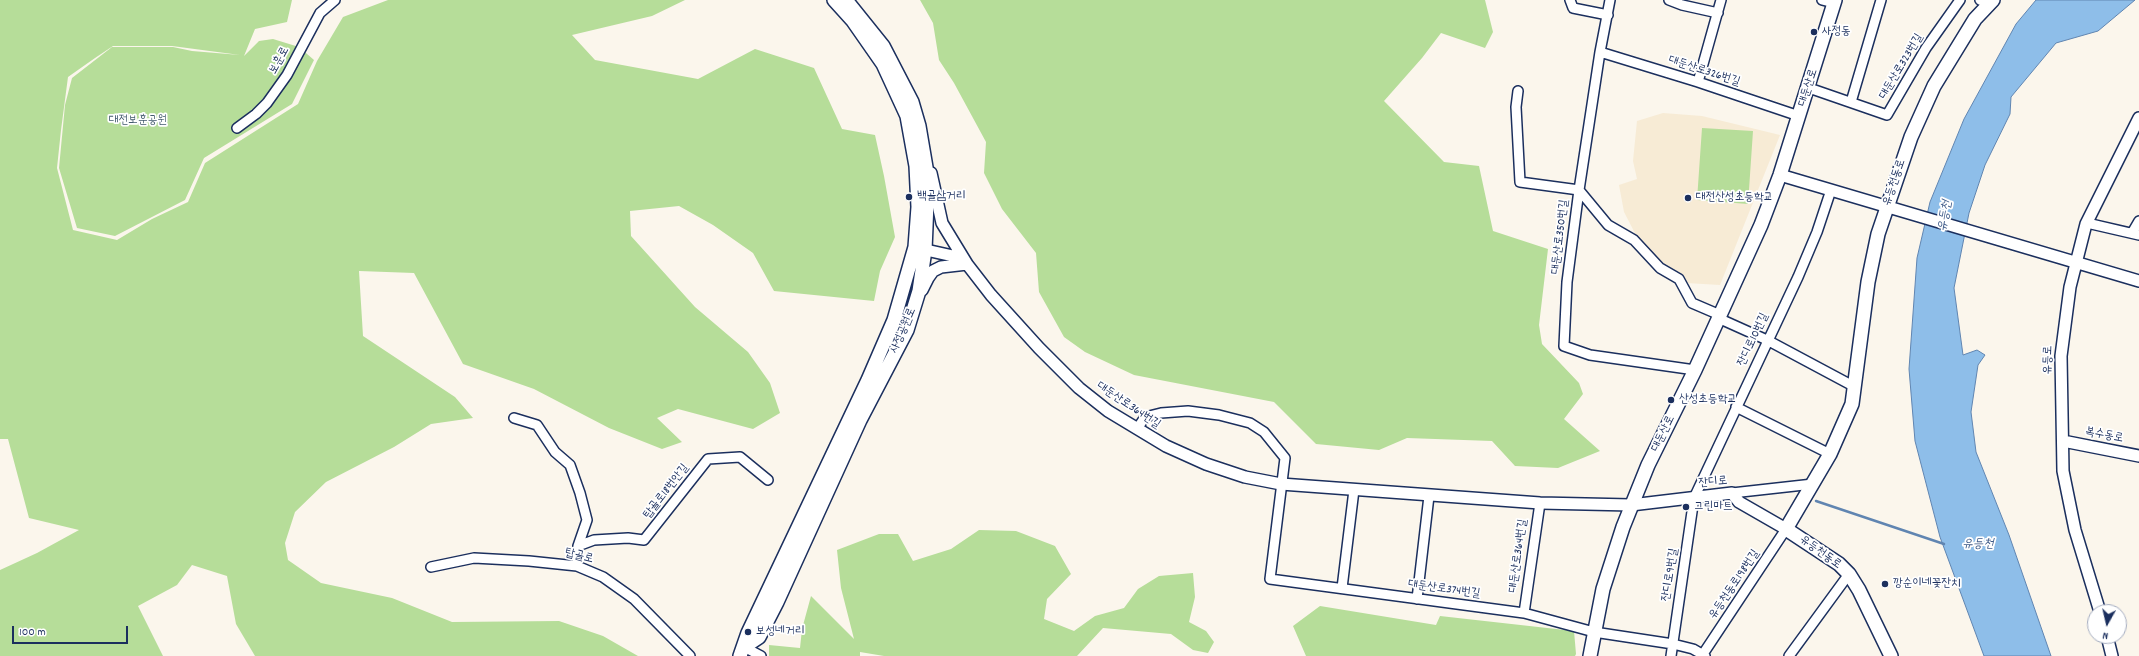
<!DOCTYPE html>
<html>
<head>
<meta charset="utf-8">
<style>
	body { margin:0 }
	#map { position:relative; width:2139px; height:656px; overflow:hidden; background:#fbf6ec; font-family:Dekko,sans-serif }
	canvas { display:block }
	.north { position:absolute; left:2087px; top:604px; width:40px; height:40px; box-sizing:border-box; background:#fff; border:1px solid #a4acbf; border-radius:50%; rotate:188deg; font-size:11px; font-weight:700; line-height:16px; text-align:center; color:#1b2f5e }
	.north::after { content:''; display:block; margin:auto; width:14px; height:18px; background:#1b2f5e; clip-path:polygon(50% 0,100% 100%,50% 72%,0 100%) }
	.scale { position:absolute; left:12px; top:626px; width:116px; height:18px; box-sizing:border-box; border:2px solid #1b2f5e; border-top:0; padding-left:5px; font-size:12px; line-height:14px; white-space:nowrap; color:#1b2f5e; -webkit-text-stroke:3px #fff; paint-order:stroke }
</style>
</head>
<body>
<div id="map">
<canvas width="2139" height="656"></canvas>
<div class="north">N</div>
<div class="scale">100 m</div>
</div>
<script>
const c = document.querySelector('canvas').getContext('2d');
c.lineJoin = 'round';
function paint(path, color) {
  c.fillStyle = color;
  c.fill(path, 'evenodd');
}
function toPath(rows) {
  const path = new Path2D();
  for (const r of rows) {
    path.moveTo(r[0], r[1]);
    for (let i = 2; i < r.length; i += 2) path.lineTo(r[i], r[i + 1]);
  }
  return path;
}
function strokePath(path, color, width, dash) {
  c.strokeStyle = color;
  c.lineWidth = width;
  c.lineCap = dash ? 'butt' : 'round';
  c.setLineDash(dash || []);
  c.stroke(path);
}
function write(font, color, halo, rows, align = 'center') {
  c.font = font + ' Dekko,"Poor Story",sans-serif';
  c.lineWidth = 3.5;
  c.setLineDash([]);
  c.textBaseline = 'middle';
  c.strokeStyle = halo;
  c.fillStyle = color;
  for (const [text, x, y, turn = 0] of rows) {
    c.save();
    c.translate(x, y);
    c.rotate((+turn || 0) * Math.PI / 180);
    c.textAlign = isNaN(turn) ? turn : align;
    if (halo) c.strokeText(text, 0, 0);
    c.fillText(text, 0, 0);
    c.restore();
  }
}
const built = toPath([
	[1663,113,1702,116,1780,135,1720,285,1686,283,1661,267,1639,241,1624,212,1619,185,1637,179,1633,161,1637,121]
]);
const green = toPath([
	[0,0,292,0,287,22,255,29,244,56,259,41,273,39,299,47,314,60,292,104,204,158,185,200,115,236,77,228,59,168,65,105,72,78,112,47,173,47,192,51,240,55,172,46,113,46,95,58,68,77,61,130,57,168,73,230,117,240,152,219,188,202,205,163,298,104,317,61,343,17,388,0,685,0,652,16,572,35,595,60,698,79,755,49,814,68,842,129,875,135,884,176,895,237,880,271,874,301,774,291,753,253,713,225,679,206,630,211,631,236,695,307,748,352,770,383,780,413,753,429,678,409,657,418,682,442,662,449,609,428,534,389,463,364,414,273,359,271,363,336,455,397,473,418,431,424,394,447,326,482,295,512,285,543,288,560,321,583,392,598,452,622,559,621,603,636,638,656,255,656,236,624,227,576,192,565,177,585,138,606,163,656,0,656,0,570,37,553,79,530,29,518,8,439,0,439],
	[920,0,1485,0,1493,32,1485,48,1441,33,1422,58,1384,101,1444,162,1479,166,1493,231,1548,249,1539,325,1542,344,1579,383,1583,394,1564,419,1600,451,1558,468,1515,466,1492,441,1407,438,1379,450,1316,444,1274,402,1134,375,1085,352,1064,337,1039,292,1036,253,1002,209,984,173,986,142,954,83,939,60,933,23],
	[1702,128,1753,131,1748,204,1697,200],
	[979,530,1016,531,1055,546,1071,574,1047,599,1044,619,1074,631,1095,616,1124,608,1138,589,1159,576,1193,573,1195,597,1189,622,1206,631,1214,642,1208,653,1193,650,1171,634,1103,628,1077,656,884,656,860,652,860,656,769,656,769,645,800,648,802,629,811,596,854,639,841,588,837,550,879,534,898,534,913,561,951,549],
	[1320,606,1436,625,1440,616,1574,631,1576,654,1575,656,1306,656,1293,626]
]);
const water = toPath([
	[2036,0,2135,0,2098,31,2056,43,2011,97,2010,114,1985,165,1969,213,1954,288,1963,355,1977,350,1985,355,1978,365,1971,412,1976,452,2009,535,2051,656,1984,656,1940,537,1915,441,1909,369,1917,258,1930,202,1964,119,2016,24,2036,0]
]);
const stream = toPath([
	[1816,501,1944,544]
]);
const minor = toPath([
	[1570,0,1573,8,1608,15],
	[1610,0,1600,52,1579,190,1567,282,1564,346,1590,355,1695,370],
	[1669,0,1682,5,1718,13],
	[1822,0,1834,3],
	[1980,0,1990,4],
	[1600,52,1698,82,1799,116],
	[1698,82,1721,0],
	[1809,88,1887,115,1926,48,1960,0],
	[1518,91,1516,107,1520,182,1579,190,1608,225,1634,240,1660,268,1679,279,1692,303,1720,315],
	[1851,102,1881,0],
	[237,128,256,114,267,103,287,75,320,13,335,0],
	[2087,223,2139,235],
	[2132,233,2139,221],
	[1718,318,1767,340,1855,387],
	[1736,407,1830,454],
	[514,418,537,425,555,452,570,465,580,493,587,520,578,546,577,566],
	[1137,429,1145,417,1161,413,1188,411,1219,415,1250,423,1264,432,1285,458,1270,579,1524,613,1594,632,1673,644,1693,649,1705,656],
	[1732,493,1813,484],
	[578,546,594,540,628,538,644,540,708,459,740,457,768,480],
	[431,567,474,558,529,561,577,566,603,577,634,599,690,656],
	[1342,588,1354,490],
	[1417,599,1429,496],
	[1524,613,1540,503],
	[744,647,761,656],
	[1703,654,1786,529],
	[1671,656,1694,498,1798,277,1817,232,1831,190],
	[1789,656,1849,574]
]);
const tertiary = toPath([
	[1780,175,2139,281],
	[917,248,953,256,967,264,991,295,1039,348,1079,388,1108,411,1166,446,1206,464,1245,477,1281,484,1540,503,1631,505,1732,493,1739,502,1786,529],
	[922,290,928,278,933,271,941,267,967,264,942,223,931,173],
	[2063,441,2139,456],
	[2100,612,2075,530,2063,471,2061,356,2070,287,2086,224,2139,118],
	[2107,636,2112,656]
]);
const secondary = toPath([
	[744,647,759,637,777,602,860,420,907,330,919,291,925,250,928,179,919,126,912,102,883,46,846,0],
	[740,656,748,633,868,380,894,320,915,247,918,207,916,166,907,116,883,64,853,21,834,0],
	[1590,656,1603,589,1623,527,1648,465,1695,370,1761,225,1780,175,1835,0],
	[1891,656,1859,590,1849,574,1839,564,1786,529,1830,454,1852,404,1868,282,1878,234,1911,137,1934,86,1975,19,1993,0]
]);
const markers = [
	[1814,32,4,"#1b2f5e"],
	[909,197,4,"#1b2f5e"],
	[1688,198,4,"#1b2f5e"],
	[1671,400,4,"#1b2f5e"],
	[1686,507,4,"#1b2f5e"],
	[1885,584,4,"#1b2f5e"],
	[748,632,4,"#1b2f5e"]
];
const poiNames = [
	["사정동",1822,32],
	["백골삼거리",917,197],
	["대전산성초등학교",1696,198],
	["산성초등학교",1679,400],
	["그린마트",1694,507],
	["깡순이네꽃잔치",1893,584],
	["보성네거리",756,632]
];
const streetNames = [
	["보훈로",280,61,-61],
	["대둔산로323번길",1902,67,-59],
	["대둔산로326번길",1704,72,18],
	["대둔산로",1809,88,-72],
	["유등천동로",1895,183,-71],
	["대둔산로350번길",1561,237,-83],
	["사정공원로",904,331,-67],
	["잔디로10번길",1754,340,-65],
	["유등로",2049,360,-88],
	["대둔산로364번길",1128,406,34],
	["대둔산로",1664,434,-64],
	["복수동로",2104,436,11],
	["잔디로",1713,483,-5],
	["탑골로18번안길",667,492,-52],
	["유등천동로",1820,553,36],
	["대둔산로364번길",1519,556,-82],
	["탑골로",579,557,14],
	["잔디로9번길",1671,575,-81],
	["유등천동로198번길",1735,585,-56],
	["대둔산로374번길",1444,590,8]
];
const parkNames = [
	["대전보훈공원",138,121]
];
const waterNames = [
	["유등천",1946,216,-80],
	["유등천",1978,545]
];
paint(built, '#f7ebd5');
paint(green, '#b6dd99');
paint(water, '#8ebee9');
strokePath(water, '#6085b1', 1);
strokePath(stream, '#6085b1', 2.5);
strokePath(minor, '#1b2f5e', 12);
strokePath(tertiary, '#1b2f5e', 14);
strokePath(secondary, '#1b2f5e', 16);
strokePath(minor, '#fff', 9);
strokePath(tertiary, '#fff', 11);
strokePath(secondary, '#fff', 13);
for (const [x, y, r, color] of markers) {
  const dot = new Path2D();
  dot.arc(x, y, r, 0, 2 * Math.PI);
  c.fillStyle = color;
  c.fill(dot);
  strokePath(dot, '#fff', 1.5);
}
write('12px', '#1b2f5e', '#fff', poiNames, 'left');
write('12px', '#1b2f5e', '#fff', streetNames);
write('12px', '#425a6d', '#fff', parkNames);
write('italic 13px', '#3e5a88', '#fff', waterNames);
</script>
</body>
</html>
